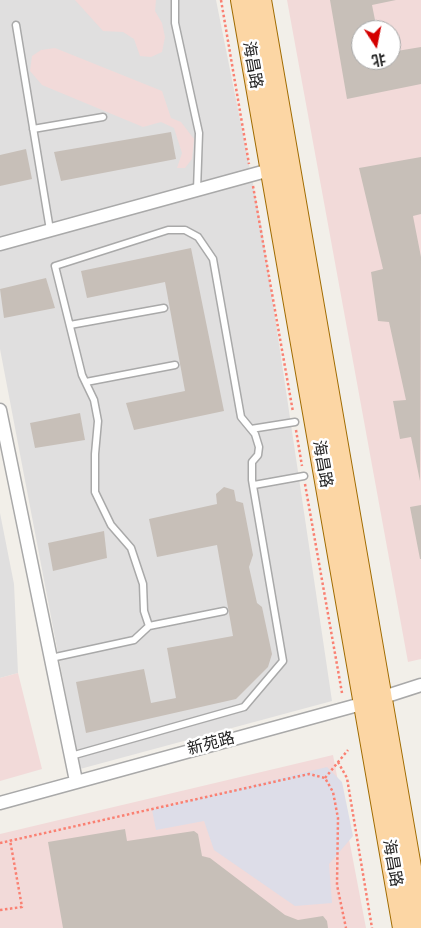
<!DOCTYPE html>
<html>
<head>
<meta charset="utf-8">
<style>
	body { margin:0 }
	#map { position:relative; width:421px; height:928px; overflow:hidden; background:#f2efe9; font-family:"Fira Sans Condensed","Noto Sans SC",sans-serif }
	canvas { display:block }
	.north { position:absolute; left:351px; top:20px; width:50px; height:50px; box-sizing:border-box; background:#fff; border:1px solid #a7a7a7; border-radius:50%; rotate:169deg; font-size:14px; font-weight:700; line-height:20px; text-align:center; color:#222 }
	.north::after { content:''; display:block; margin:auto; width:18px; height:22px; background:#d40000; clip-path:polygon(50% 0,100% 100%,50% 72%,0 100%) }
</style>
</head>
<body>
<div id="map">
<canvas width="421" height="928"></canvas>
<div class="north">北</div>
</div>
<script>
const c = document.querySelector('canvas').getContext('2d');
c.lineJoin = 'round';
function paint(path, color) {
  c.fillStyle = color;
  c.fill(path, 'evenodd');
}
function toPath(rows) {
  const path = new Path2D();
  for (const r of rows) {
    path.moveTo(r[0], r[1]);
    for (let i = 2; i < r.length; i += 2) path.lineTo(r[i], r[i + 1]);
  }
  return path;
}
function strokePath(path, color, width, dash) {
  c.strokeStyle = color;
  c.lineWidth = width;
  c.lineCap = dash ? 'butt' : 'round';
  c.setLineDash(dash || []);
  c.stroke(path);
}
function write(font, color, halo, rows, align = 'center') {
  c.font = font + ' "Fira Sans Condensed","Noto Sans SC",sans-serif';
  c.lineWidth = 5;
  c.setLineDash([]);
  c.textBaseline = 'middle';
  c.strokeStyle = halo;
  c.fillStyle = color;
  for (const [text, x, y, turn = 0] of rows) {
    c.save();
    c.translate(x, y);
    c.rotate((+turn || 0) * Math.PI / 180);
    c.textAlign = isNaN(turn) ? turn : align;
    if (halo) c.strokeText(text, 0, 0);
    c.fillText(text, 0, 0);
    c.restore();
  }
}
const residential = toPath([
	[0,0,216,0,262,229,332,701,80,769,0,349],
	[0,513,14,584,18,673,0,678]
]);
const commercial = toPath([
	[75,0,156,0,155,11,162,23,165,37,162,52,151,57,140,56,134,39,123,32,103,31],
	[287,0,421,0,421,659,408,662],
	[361,30,391,30,391,60,361,60],
	[55,48,162,91,171,118,181,122,194,139,192,159,185,168,177,168,182,153,174,128,161,122,143,127,42,85,30,71,32,56,41,50],
	[18,673,42,769,0,781,0,678],
	[333,755,366,928,0,928,0,834]
]);
const plaza = toPath([
	[327,767,342,782,353,836,329,864,332,903,295,906,214,850,204,821,156,830,152,810]
]);
const building = toPath([
	[330,0,396,0,372,5,377,30,361,30,361,60,391,60,391,52,421,47,421,84,347,99],
	[171,132,176,159,61,181,54,152],
	[26,149,32,179,0,186,0,155],
	[421,157,421,214,413,216,421,257,420,481,411,437,400,439,393,401,406,400,389,322,378,321,371,272,383,269,359,168],
	[191,248,224,411,134,430,126,403,185,391,165,282,87,298,81,271],
	[46,278,55,308,4,318,0,289],
	[80,413,85,440,35,448,30,423],
	[224,487,234,490,236,501,243,503,253,555,249,567,257,603,262,607,272,654,268,667,236,699,86,733,76,682,144,669,151,703,176,698,167,648,233,636,217,545,157,557,149,519,217,504,216,494],
	[421,505,421,559,420,559,410,507],
	[104,531,107,558,53,571,48,543],
	[125,829,127,841,194,831,198,834,202,856,210,858,285,915,298,920,323,916,327,921,328,928,63,928,48,842]
]);
const path = toPath([
	[221,0,249,164],
	[253,186,293,412],
	[296,430,302,466],
	[305,484,342,693],
	[338,762,347,778,372,928],
	[325,778,348,750],
	[0,843,309,774,325,778,333,792,338,818,337,885,346,928],
	[0,910,22,907,10,840]
]);
const service = toPath([
	[175,0,175,23,199,133,197,190],
	[16,25,50,230],
	[33,129,103,117],
	[70,325,164,308],
	[86,382,175,365],
	[251,429,295,422],
	[254,485,304,476],
	[51,658,134,640,149,626,224,611],
	[71,756,244,707,283,661,252,480,252,462,258,455,259,447,255,434,241,417,213,259,198,237,185,230,168,230,55,266,82,375,94,400,98,421,95,454,95,492,111,525,131,548,143,584,144,611,149,626]
]);
const minor = toPath([
	[0,244,277,168],
	[0,410,76,781],
	[0,803,365,703,421,685]
]);
const primary = toPath([
	[241,0,403,928],
	[261,0,421,925]
]);
const streetNames = [
	["海昌路",252,65,80],
	["海昌路",322,464,80],
	["新苑路",211,744,-15],
	["海昌路",392,863,80]
];
paint(residential, '#e0dfdf');
paint(commercial, '#f2dad9');
paint(plaza, '#dddde8');
paint(building, '#c7bfb8');
strokePath(service, '#a9a9a9', 9);
strokePath(minor, '#a9a9a9', 15);
strokePath(primary, '#a06b00', 22);
strokePath(path, '#fa8072', 2.5, [2.5, 2.5]);
strokePath(service, '#fff', 6);
strokePath(minor, '#fff', 12);
strokePath(primary, '#fcd6a4', 20);
write('16px', '#222', '#fff', streetNames);
</script>
</body>
</html>
